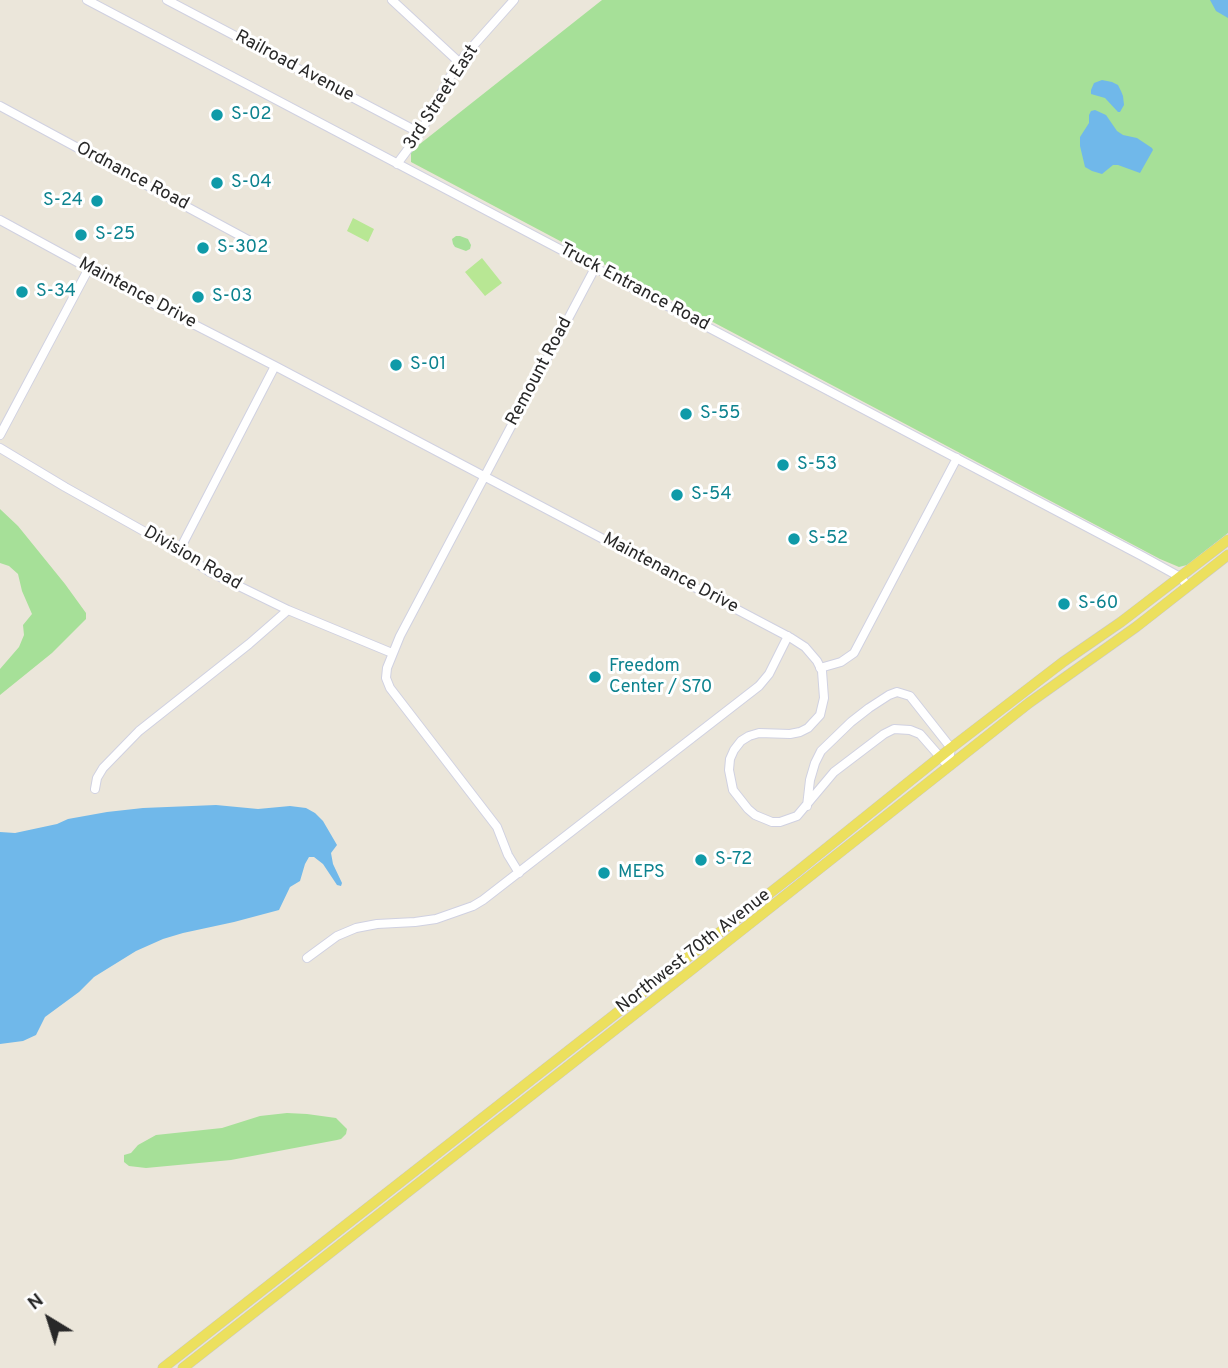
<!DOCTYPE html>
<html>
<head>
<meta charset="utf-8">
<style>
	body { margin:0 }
	#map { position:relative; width:1228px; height:1368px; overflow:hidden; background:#ebe6da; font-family:Overpass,sans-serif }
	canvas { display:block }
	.north { position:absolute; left:14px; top:1284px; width:70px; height:70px; -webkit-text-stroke:5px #fff; paint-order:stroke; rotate:322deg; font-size:19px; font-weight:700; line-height:28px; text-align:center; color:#282828 }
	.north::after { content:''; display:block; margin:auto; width:24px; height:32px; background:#282828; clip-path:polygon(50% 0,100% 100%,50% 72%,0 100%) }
</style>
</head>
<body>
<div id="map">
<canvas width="1228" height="1368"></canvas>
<div class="north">N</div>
</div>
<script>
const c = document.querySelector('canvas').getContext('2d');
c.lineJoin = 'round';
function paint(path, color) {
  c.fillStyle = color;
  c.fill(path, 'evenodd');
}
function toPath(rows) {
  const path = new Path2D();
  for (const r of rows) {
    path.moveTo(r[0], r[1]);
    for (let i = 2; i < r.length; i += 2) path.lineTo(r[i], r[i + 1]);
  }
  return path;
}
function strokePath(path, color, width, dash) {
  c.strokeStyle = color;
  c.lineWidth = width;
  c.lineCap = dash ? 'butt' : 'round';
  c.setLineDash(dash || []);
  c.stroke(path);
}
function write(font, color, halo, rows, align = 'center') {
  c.font = font + ' Overpass,sans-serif';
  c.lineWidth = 6;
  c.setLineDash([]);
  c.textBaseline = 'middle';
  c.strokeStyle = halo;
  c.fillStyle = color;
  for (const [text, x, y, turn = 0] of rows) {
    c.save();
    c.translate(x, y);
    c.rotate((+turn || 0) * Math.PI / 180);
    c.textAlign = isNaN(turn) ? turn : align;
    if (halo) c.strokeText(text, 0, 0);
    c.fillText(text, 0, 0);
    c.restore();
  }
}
const green = toPath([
	[602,0,1228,0,1228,533,1187,565,1179,567,1160,559,411,162,411,151],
	[456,236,460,236,468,239,471,245,470,249,466,251,455,247,453,244,452,239],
	[0,509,18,526,65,584,86,613,86,619,52,653,0,695,0,669,19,647,24,635,23,625,32,614,22,591,18,574,9,566,0,563],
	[287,1113,307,1114,336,1118,347,1129,346,1134,341,1139,337,1140,231,1160,146,1168,129,1166,124,1162,124,1155,131,1153,138,1145,156,1135,222,1128,260,1116]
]);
const pitch = toPath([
	[353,218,374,229,368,242,347,231],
	[482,258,502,283,485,296,465,272]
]);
const water = toPath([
	[1210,0,1228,0,1228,18,1216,11],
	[1102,80,1112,82,1118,85,1121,91,1123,96,1124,105,1120,112,1118,112,1105,98,1091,94,1091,90,1094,83],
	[1095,110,1106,115,1117,131,1123,135,1137,138,1152,148,1153,150,1140,173,1118,165,1113,165,1102,174,1092,171,1085,167,1080,146,1080,137,1089,123,1089,115,1091,111],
	[216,805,258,809,290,806,306,808,315,813,323,821,337,845,331,853,333,864,342,883,341,886,337,885,323,864,314,857,309,857,305,864,300,881,290,887,279,910,234,922,183,933,163,939,136,951,94,977,79,992,45,1017,36,1035,23,1041,0,1044,0,832,15,833,57,824,68,819,107,812,143,808]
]);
const minor = toPath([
	[87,0,1142,556,1180,577,1188,586],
	[167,0,420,133],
	[392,0,460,63],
	[0,106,263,248],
	[397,164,420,133,450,77,465,55,514,0],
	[0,220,156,305,275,366,791,638,805,647,817,661,822,671,824,698,820,715,808,728,800,732,790,734,759,733,749,736,741,741,734,750,730,759,729,770,733,790,748,809,755,815,772,822,780,822,797,816,834,772,884,734,894,729,910,730,920,734,948,766],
	[0,435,89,268],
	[0,448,65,487,179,551,210,572,288,610,392,653],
	[179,551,275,366],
	[820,668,841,662,854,653,957,458],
	[95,789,97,778,103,768,139,731,249,644,288,610],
	[807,806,810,780,815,763,821,751,851,722,869,708,889,695,897,692,910,696,951,748,948,766],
	[519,873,508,855,497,827,390,688,386,678,387,668,400,636,595,268],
	[307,958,337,936,356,928,377,924,415,922,436,919,473,906,483,900,759,686,769,674,788,636]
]);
const major = toPath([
	[163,1368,798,871,951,748,1063,662,1121,622,1228,540],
	[183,1368,695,967,1029,703,1136,627,1228,555]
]);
const markers = [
	[217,115,7,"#0f9aa8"],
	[217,183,7,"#0f9aa8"],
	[97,201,7,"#0f9aa8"],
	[81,235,7,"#0f9aa8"],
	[203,248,7,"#0f9aa8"],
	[22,292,7,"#0f9aa8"],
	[198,297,7,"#0f9aa8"],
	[396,365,7,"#0f9aa8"],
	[686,414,7,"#0f9aa8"],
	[783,465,7,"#0f9aa8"],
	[677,495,7,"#0f9aa8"],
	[794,539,7,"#0f9aa8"],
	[1064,604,7,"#0f9aa8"],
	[595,677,7,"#0f9aa8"],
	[701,860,7,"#0f9aa8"],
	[604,873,7,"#0f9aa8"]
];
const streetNames = [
	["Railroad Avenue",294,67,28],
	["3rd Street East",442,98,-57],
	["Ordnance Road",132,177,28],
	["Truck Entrance Road",634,288,28],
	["Maintence Drive",137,294,28],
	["Remount Road",540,372,-62],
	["Division Road",192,559,30],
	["Maintenance Drive",670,574,28],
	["Northwest 70th Avenue",694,952,-38]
];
const cultureNames = [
	["S-02",231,115],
	["S-04",231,183],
	["S-24",83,201,"right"],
	["S-25",95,235],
	["S-302",217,248],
	["S-34",36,292],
	["S-03",212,297],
	["S-01",410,365],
	["S-55",700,414],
	["S-53",797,465],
	["S-54",691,495],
	["S-52",808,539],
	["S-60",1078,604],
	["Freedom",609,667],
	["Center / S70",609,688],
	["S-72",715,860],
	["MEPS",618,873]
];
paint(green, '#a6e098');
paint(pitch, '#b8e794');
paint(water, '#70b8ea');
strokePath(minor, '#d0d1e1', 10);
strokePath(major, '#c7c7c7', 11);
strokePath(minor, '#fff', 8);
strokePath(major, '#ece05e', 10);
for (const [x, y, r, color] of markers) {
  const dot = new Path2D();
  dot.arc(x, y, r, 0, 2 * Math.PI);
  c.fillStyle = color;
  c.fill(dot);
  strokePath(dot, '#fff', 2.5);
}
write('18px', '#282828', '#fff', streetNames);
write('18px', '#0d838f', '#fff', cultureNames, 'left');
</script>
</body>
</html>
